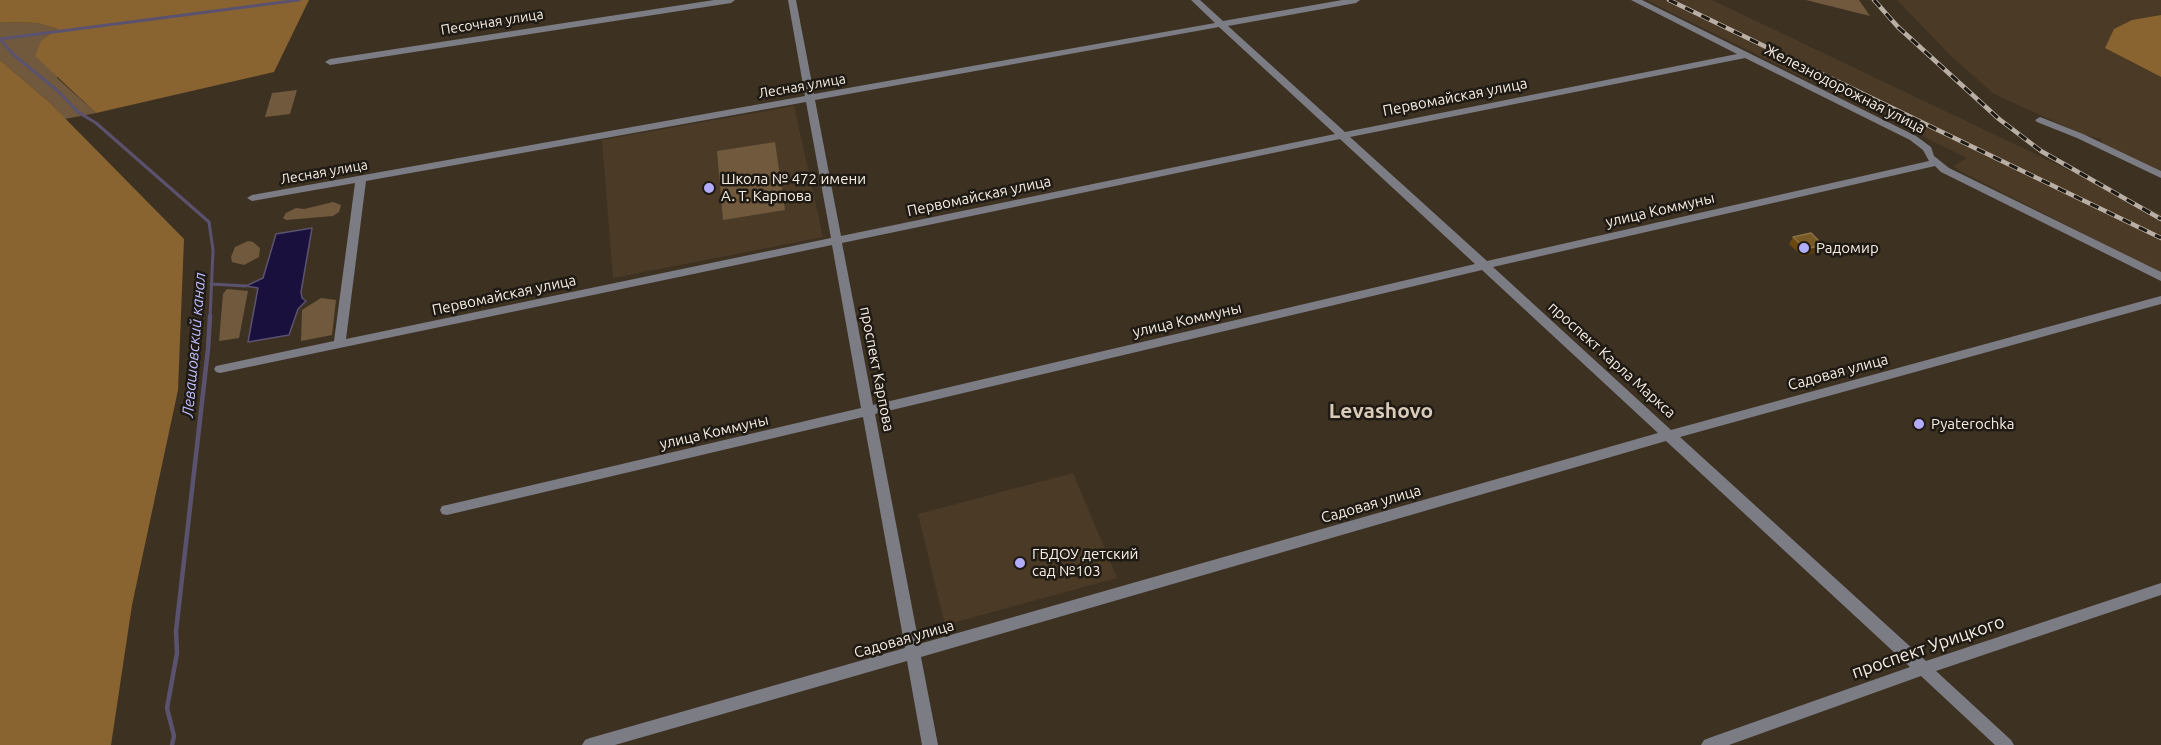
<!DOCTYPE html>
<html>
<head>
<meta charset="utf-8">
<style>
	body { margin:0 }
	canvas { display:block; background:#3d3122 }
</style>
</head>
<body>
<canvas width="2161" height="745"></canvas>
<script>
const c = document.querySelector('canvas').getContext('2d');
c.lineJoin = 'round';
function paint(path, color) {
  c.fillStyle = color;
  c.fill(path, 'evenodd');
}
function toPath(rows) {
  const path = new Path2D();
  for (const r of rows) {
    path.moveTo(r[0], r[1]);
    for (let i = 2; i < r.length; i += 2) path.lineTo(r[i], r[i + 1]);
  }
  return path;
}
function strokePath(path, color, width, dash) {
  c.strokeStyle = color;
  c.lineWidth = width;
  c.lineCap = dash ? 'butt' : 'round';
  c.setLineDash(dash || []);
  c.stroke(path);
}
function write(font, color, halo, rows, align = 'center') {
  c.font = font + ' Ubuntu,sans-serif';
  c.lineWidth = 5;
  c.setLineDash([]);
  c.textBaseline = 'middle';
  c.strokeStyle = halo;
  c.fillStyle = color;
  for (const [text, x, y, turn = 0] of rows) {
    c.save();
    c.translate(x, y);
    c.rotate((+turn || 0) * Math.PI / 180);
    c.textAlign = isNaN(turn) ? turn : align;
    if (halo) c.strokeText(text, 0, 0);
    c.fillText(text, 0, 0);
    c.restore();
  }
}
const built = toPath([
	[1646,0,1712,0,2161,214,2161,273,1960,171,1954,166,1967,158],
	[1897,0,2161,0,2161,29,2129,61,2161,77,2161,171,2102,144,2101,139,2084,135,1994,94,1953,58],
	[794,106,823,237,613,278,602,140],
	[1073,473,1117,578,945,625,918,514]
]);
const green = toPath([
	[1806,0,1859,0,1870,16],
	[0,22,37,23,58,29,57,78,96,113,65,119,49,102,0,60],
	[297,90,290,114,265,117,272,93],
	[775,142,785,210,723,220,717,151],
	[333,202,341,205,339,212,333,216,286,220,283,218,286,213,296,208,304,209],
	[248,241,253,242,260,248,259,257,244,265,232,262,231,257,235,247],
	[227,289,248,291,239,338,219,341,223,294],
	[321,298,336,300,332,335,301,341,302,310]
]);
const forest = toPath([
	[0,0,309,0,274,72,96,113,35,56,41,41,58,29,37,23,0,22],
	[2161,15,2161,77,2105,48,2114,29,2132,20],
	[0,60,49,102,184,239,178,390,132,605,111,745,0,745]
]);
const water = toPath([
	[312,228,301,292,302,298,306,301,298,309,289,335,248,342,258,288,246,286,263,278,276,234,312,228]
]);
const streamFar1 = toPath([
	[0,39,14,55,59,92,78,112,96,123,209,222,213,250,210,318],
	[0,39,299,0],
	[211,284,246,286]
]);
const stream = toPath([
	[172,745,174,736,167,708,177,653,176,631,208,349,210,316]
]);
const minor = toPath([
	[714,0,735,0,731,3,330,65,325,62,330,59,714,0],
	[788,0,796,0,814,94,1215,23,1191,0,1200,0,1223,21,1342,0,1360,0,1356,3,1228,26,1345,132,1737,54,1631,0,1642,0,1916,136,1931,147,1934,156,1949,168,2161,272,2161,281,1941,172,1935,166,1493,267,1671,430,2161,296,2161,304,1680,437,1926,661,2161,583,2161,595,1936,671,2011,740,2014,745,1995,745,1921,676,1729,745,1701,745,1704,740,1709,738,1910,667,1666,441,921,657,938,745,922,745,907,661,615,745,582,745,585,740,590,738,905,648,863,417,447,515,442,514,440,510,442,506,447,505,861,408,832,245,220,373,216,372,214,369,216,366,334,341,355,183,252,201,247,198,252,195,805,96,788,0],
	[1219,27,1335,134,841,236,815,100,1219,27],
	[1745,58,1910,140,1923,150,1929,161,1487,261,1350,137,1745,58],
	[806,102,831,238,346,339,366,181,806,102],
	[1340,139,1475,264,873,405,842,243,1340,139],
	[1482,270,1658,433,919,644,875,414,1482,270],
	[2040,117,2083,134,2161,171,2161,178,2077,138,2037,122,2035,120,2040,117]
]);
const rail = toPath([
	[1669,0,2161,238],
	[1874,0,1898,27,1999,119,2041,151,2161,219]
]);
const wall = toPath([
	[1793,237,1819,252,1802,256,1789,244]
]);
const shadedWall = toPath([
	[1823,245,1819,252,1802,256,1806,249]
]);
const building = toPath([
	[1811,233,1823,245,1806,249,1793,237,1811,233]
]);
const markers = [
	[709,188,6,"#b1adfa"],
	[1804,248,6,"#b1adfa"],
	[1919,424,6,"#b1adfa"],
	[1020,563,6,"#b1adfa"]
];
const farStreetnames = [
	["Песочная улица",492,22,-9],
	["Лесная улица",802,86,-10],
	["Лесная улица",324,172,-10]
];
const streetNames = [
	["Железнодорожная улица",1845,89,27],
	["Первомайская улица",1455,97,-11],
	["Первомайская улица",979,196,-12],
	["улица Коммуны",1660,210,-13],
	["Первомайская улица",504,295,-12],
	["улица Коммуны",1187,320,-13],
	["проспект Карла Маркса",1612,360,42],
	["проспект Карпова",877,369,79],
	["Садовая улица",1838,372,-15],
	["улица Коммуны",714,432,-13],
	["Садовая улица",1371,504,-16],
	["Садовая улица",904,639,-16]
];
const poiNames = [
	["Школа № 472 имени",721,179],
	["А. Т. Карпова",721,196],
	["Радомир",1816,248],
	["Pyaterochka",1931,424],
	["ГБДОУ детский",1032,554],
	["сад №103",1032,571]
];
const waterNames = [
	["Левашовский канал",194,345,-85]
];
const nearStreetnames = [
	["проспект Урицкого",1928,647,-19]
];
const districtNames = [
	["Levashovo",1381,411]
];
paint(built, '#4a3a26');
paint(green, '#70593d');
paint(forest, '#896431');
paint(water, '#19103d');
strokePath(water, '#5b526f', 1.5);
strokePath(streamFar1, '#5b526f', 3);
strokePath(stream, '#5b526f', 4.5);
paint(minor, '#7c7c85');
strokePath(rail, '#b9afa4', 4.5);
strokePath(rail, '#1f1a13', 3, [9]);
paint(wall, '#6a4810');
paint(shadedWall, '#51380e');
paint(building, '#785a27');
strokePath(building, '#8c7144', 1.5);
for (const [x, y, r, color] of markers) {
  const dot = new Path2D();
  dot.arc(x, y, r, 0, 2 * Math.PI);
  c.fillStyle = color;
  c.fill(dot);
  strokePath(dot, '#1f1a13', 2);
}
write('14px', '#f5ede4', '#1f1a13', farStreetnames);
write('15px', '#f5ede4', '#1f1a13', streetNames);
write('15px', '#f5ede4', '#1f1a13', poiNames, 'left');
write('italic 16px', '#bdbbfc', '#1f1a13', waterNames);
write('18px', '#f5ede4', '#1f1a13', nearStreetnames);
write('bold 21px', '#dacbb9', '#1f1a13', districtNames);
</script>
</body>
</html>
